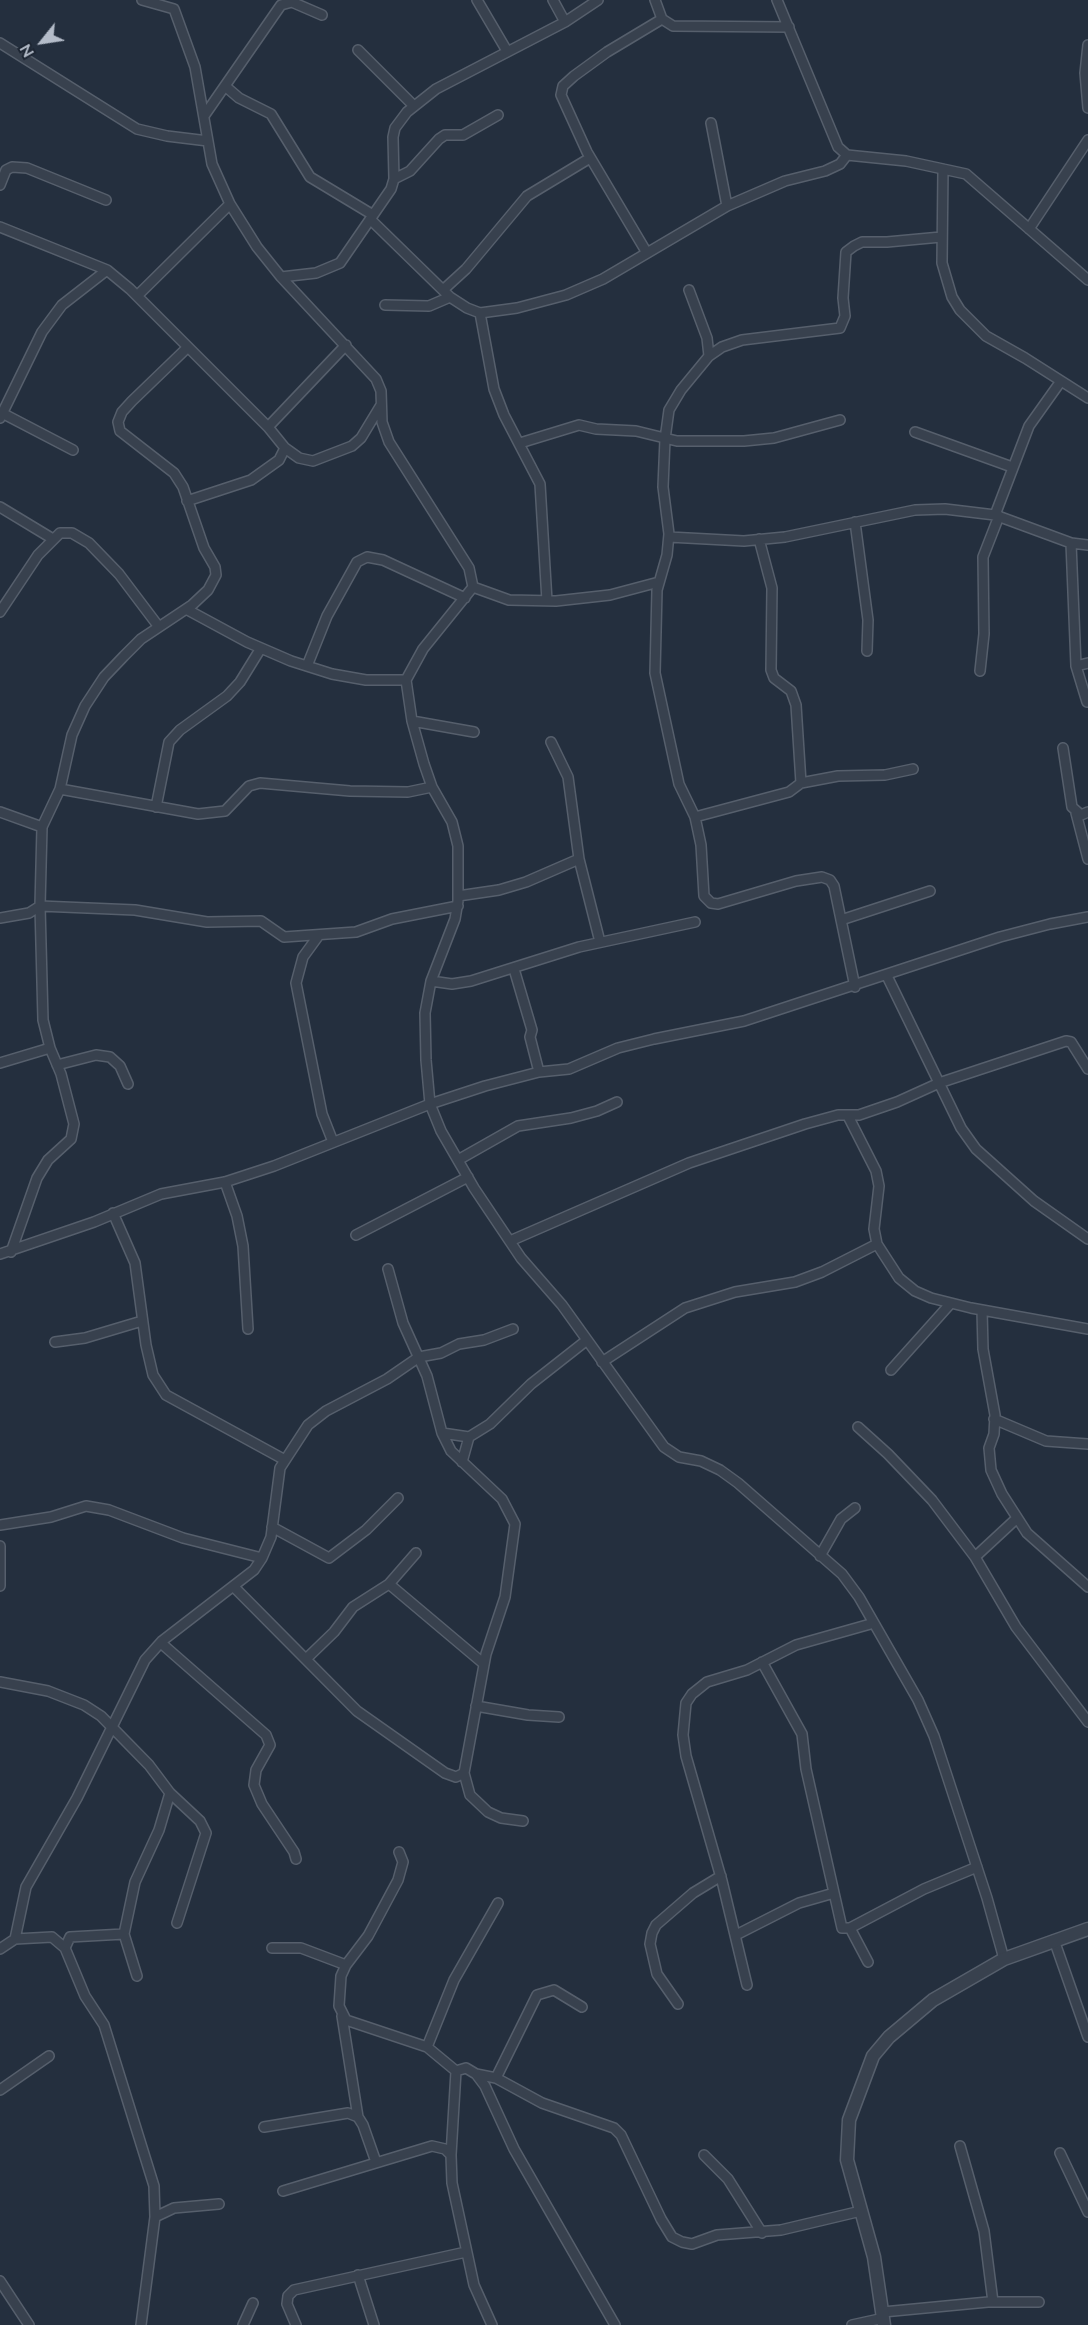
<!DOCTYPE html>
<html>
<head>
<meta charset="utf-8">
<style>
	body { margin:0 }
	#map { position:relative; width:1088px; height:2325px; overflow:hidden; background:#242f3e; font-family:Mulish,sans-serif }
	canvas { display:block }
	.north { position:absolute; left:12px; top:12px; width:60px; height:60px; -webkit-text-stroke:4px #1d2633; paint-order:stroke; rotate:240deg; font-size:16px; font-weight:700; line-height:24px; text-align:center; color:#b4bcc9 }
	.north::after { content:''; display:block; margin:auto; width:21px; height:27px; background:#b4bcc9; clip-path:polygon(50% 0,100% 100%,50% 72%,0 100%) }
</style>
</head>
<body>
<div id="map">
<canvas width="1088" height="2325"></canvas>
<div class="north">N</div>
</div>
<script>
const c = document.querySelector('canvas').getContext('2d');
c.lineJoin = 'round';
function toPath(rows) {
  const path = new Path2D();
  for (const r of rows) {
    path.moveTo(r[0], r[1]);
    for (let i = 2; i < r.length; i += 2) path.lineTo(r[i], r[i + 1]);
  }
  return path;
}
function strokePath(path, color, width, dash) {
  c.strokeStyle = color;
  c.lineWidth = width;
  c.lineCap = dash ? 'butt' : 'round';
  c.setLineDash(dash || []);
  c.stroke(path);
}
const minor = toPath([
	[142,0,174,9,195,67,212,164,230,204,257,247,281,277,376,379,381,391,382,422,389,442,469,568,473,587,423,649,406,680,412,721,424,764,432,787,452,822,458,846,458,901,455,919,431,981,425,1013,426,1060,430,1104,441,1131,474,1188,521,1258,562,1305,664,1447,679,1457,701,1461,720,1470,738,1483,842,1574,859,1597,918,1700,934,1736,987,1898,1004,1959],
	[477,0,507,51],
	[553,0,565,22],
	[655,0,662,19,673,26,789,27],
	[777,0,838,147,847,155,906,161,966,174,1088,280],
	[0,43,137,129,167,136,208,141],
	[1088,45,1085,73,1088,108],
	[358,50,414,106],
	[225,86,239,98,271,114,310,177,373,215],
	[204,116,281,5,292,2,322,15],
	[711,123,727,206],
	[943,169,942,263,952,297,960,310,986,336,1025,358,1088,398],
	[394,179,410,171,439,139,445,135,463,135,498,115],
	[0,185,6,170,12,167,27,168,106,200],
	[371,220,450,297,467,308,480,313,517,308,566,295,603,279,727,206,785,181,825,171,840,164,847,155],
	[0,227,107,270,130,289,268,427,346,345],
	[1029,229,1088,140],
	[647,253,587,152,561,95,563,86,574,76,607,52,662,19],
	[281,277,316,273,340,263,391,189,394,179,393,137,395,128,407,112,436,89,565,22,598,0],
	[443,290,466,269,527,196,590,158],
	[689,290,707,338,709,356],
	[137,296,230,204],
	[385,305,429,306,450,297],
	[480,313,494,389,504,415,540,484,547,601],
	[2,413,73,450],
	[0,418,42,332,62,305,107,270],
	[268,427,285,448,299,458,313,461,352,446,361,438,381,405],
	[915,432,1012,467],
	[520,443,579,425,596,429,636,431,677,441,744,441,774,438,840,420],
	[187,501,251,480,279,460,285,448],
	[0,507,53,539],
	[995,515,1029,426,1061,381],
	[855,522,868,620,867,651],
	[669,537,744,541,785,537,915,510,945,509,995,515,1071,543,1088,545],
	[1071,543,1076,666],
	[473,587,509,600,556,601,610,595,659,582],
	[186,609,247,642,291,661,332,674,366,680,406,680],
	[0,612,38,555,60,533,72,533,89,543,119,574,159,627],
	[307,666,327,616,357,562,367,557,383,560,465,598],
	[980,671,984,634,983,557,999,516],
	[1087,702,1076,666,1088,663],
	[412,721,474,732],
	[551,742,568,777,579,859,600,942],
	[1063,748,1072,807,1081,815,1088,812],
	[801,783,838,776,885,775,913,769],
	[60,789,198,814,225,811,249,786,260,783,350,791,408,792,432,787],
	[156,807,169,742,180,730,227,696,240,682,261,648],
	[0,812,42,827],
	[1076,813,1088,859],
	[695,817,789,792,801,783,796,705,791,691,774,678,771,670,772,588,759,539],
	[458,896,499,890,526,882,579,859],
	[0,918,29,913,40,906,42,827,60,789,72,735,85,706,104,677,124,656,141,639,192,605,208,590,216,575,215,567,204,548,183,487,174,473,120,431,118,422,122,412,132,401,188,347],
	[841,920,930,891],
	[319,935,303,957,296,983,322,1114,333,1142],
	[514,969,532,1030,530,1037,539,1072],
	[887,976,961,1128,976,1149,1034,1201,1088,1239],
	[431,981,452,984,471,981,579,947,695,922],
	[855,987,834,886,830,880,822,877,796,881,718,904,711,903,704,896,701,845,695,817,679,784,655,673,657,590,667,555,669,534,663,487,665,439,669,410,681,390,709,356,722,347,742,340,840,328,845,316,843,298,846,252,854,246,862,242,887,242,941,237],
	[0,1063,50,1048,43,1020,40,906,135,910,207,922,261,921,284,937,356,932,392,919,458,906],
	[57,1065,96,1055,110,1057,120,1066,128,1084],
	[848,1116,876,1171,879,1186,874,1229,877,1244,899,1278,915,1291,931,1298,971,1308,1088,1329],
	[458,1160,518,1126,571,1118,597,1111,617,1102],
	[225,1182,237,1216,243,1246,248,1329],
	[113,1213,135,1263,146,1345,153,1375,166,1395,285,1460],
	[356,1235,468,1177],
	[510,1241,689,1163,805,1124,838,1115,859,1115,897,1102,939,1083,1066,1041,1071,1042,1088,1069],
	[11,1252,37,1178,48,1160,71,1139,74,1124,61,1074,50,1048],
	[0,1254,94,1222,161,1194,225,1182,274,1166,430,1104,485,1086,539,1072,569,1069,618,1048,654,1039,744,1021,1000,937,1050,924,1088,917],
	[982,1310,983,1349,995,1415,994,1434,989,1448,991,1470,1002,1494,1027,1533,1088,1587],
	[55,1342,85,1338,142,1321],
	[602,1362,685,1308,735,1292,795,1282,822,1272,877,1244],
	[891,1370,951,1303],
	[994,1419,1046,1441,1088,1444],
	[858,1427,888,1454,932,1500,975,1557,1016,1627,1088,1722],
	[442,1433,469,1437],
	[462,1462,469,1437,490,1424,531,1384,587,1340],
	[0,1525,51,1517,86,1506,109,1510,183,1538,262,1558],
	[272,1527,329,1558,366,1530,398,1498],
	[0,1546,0,1586],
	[820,1556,841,1519,855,1508],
	[975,1557,1016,1519],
	[389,1584,484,1664],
	[234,1587,357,1711,445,1773,456,1777,464,1773,486,1654,505,1597,515,1524,502,1499,451,1451,442,1433,427,1376,403,1323,388,1269],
	[161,1643,266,1735,270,1745,256,1770,254,1785,262,1804,294,1852,296,1859],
	[306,1659,334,1632,353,1607,389,1584,416,1553],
	[762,1662,802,1734,806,1769,842,1928,850,1928,924,1889,977,1867],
	[0,1682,48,1691,84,1705,101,1716,149,1765,170,1793,200,1821,206,1833,177,1923],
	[476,1706,528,1715,559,1717],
	[464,1773,470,1795,488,1812,501,1818,523,1821],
	[399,1852,403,1862,398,1880,368,1936,346,1965,341,1976,339,2006,346,2020,427,2047,456,2071,451,2155,452,2183,474,2285,492,2325],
	[850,1928,868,1962],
	[736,1935,799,1903,834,1893],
	[15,1939,26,1887,77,1798,145,1660,162,1641,254,1570,262,1558,271,1537,280,1468,308,1425,326,1411,387,1379,419,1357,441,1353,459,1344,484,1340,513,1329],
	[1054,1940,1088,2037],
	[65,1948,70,1937,124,1934],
	[272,1948,301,1948,346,1965],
	[0,1949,15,1939,52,1937,65,1948,85,1996,104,2025,154,2186,155,2217,141,2325],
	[137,1976,124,1934,135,1882,159,1830,170,1793],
	[747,1985,722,1881,686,1756,683,1735,686,1703,692,1694,707,1682,747,1670,796,1645,874,1623],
	[678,2004,657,1974,650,1944,652,1933,656,1925,693,1893,721,1876],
	[342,2016,358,2117],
	[427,2047,454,1980,498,1903],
	[456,2071,466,2068,476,2074,485,2086,514,2149,615,2325],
	[476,2074,496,2078,542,2103,614,2128,621,2135,661,2219,672,2237,682,2242,692,2244,717,2235,781,2230,861,2211],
	[496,2078,537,1995,554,1990,582,2007],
	[0,2090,49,2056],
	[264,2127,348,2113,358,2117,363,2125,376,2162],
	[960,2146,984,2231,993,2302],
	[1060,2153,1088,2212],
	[704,2155,728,2179,762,2233],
	[283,2191,432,2146,445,2149,451,2155],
	[155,2217,174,2208,219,2204],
	[358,2275,374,2325],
	[0,2281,29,2325],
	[883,2312,988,2302,1039,2302],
	[243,2325,253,2303],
	[296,2325,287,2304,288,2296,294,2290,466,2252],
	[852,2325,884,2318]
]);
const tertiary = toPath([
	[884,2325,874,2257,847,2160,849,2120,873,2056,889,2037,933,2000,1004,1959,1088,1929]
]);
strokePath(minor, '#565f6c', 12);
strokePath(tertiary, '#565f6c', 15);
strokePath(minor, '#38414e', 9);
strokePath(tertiary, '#38414e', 12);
</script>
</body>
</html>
